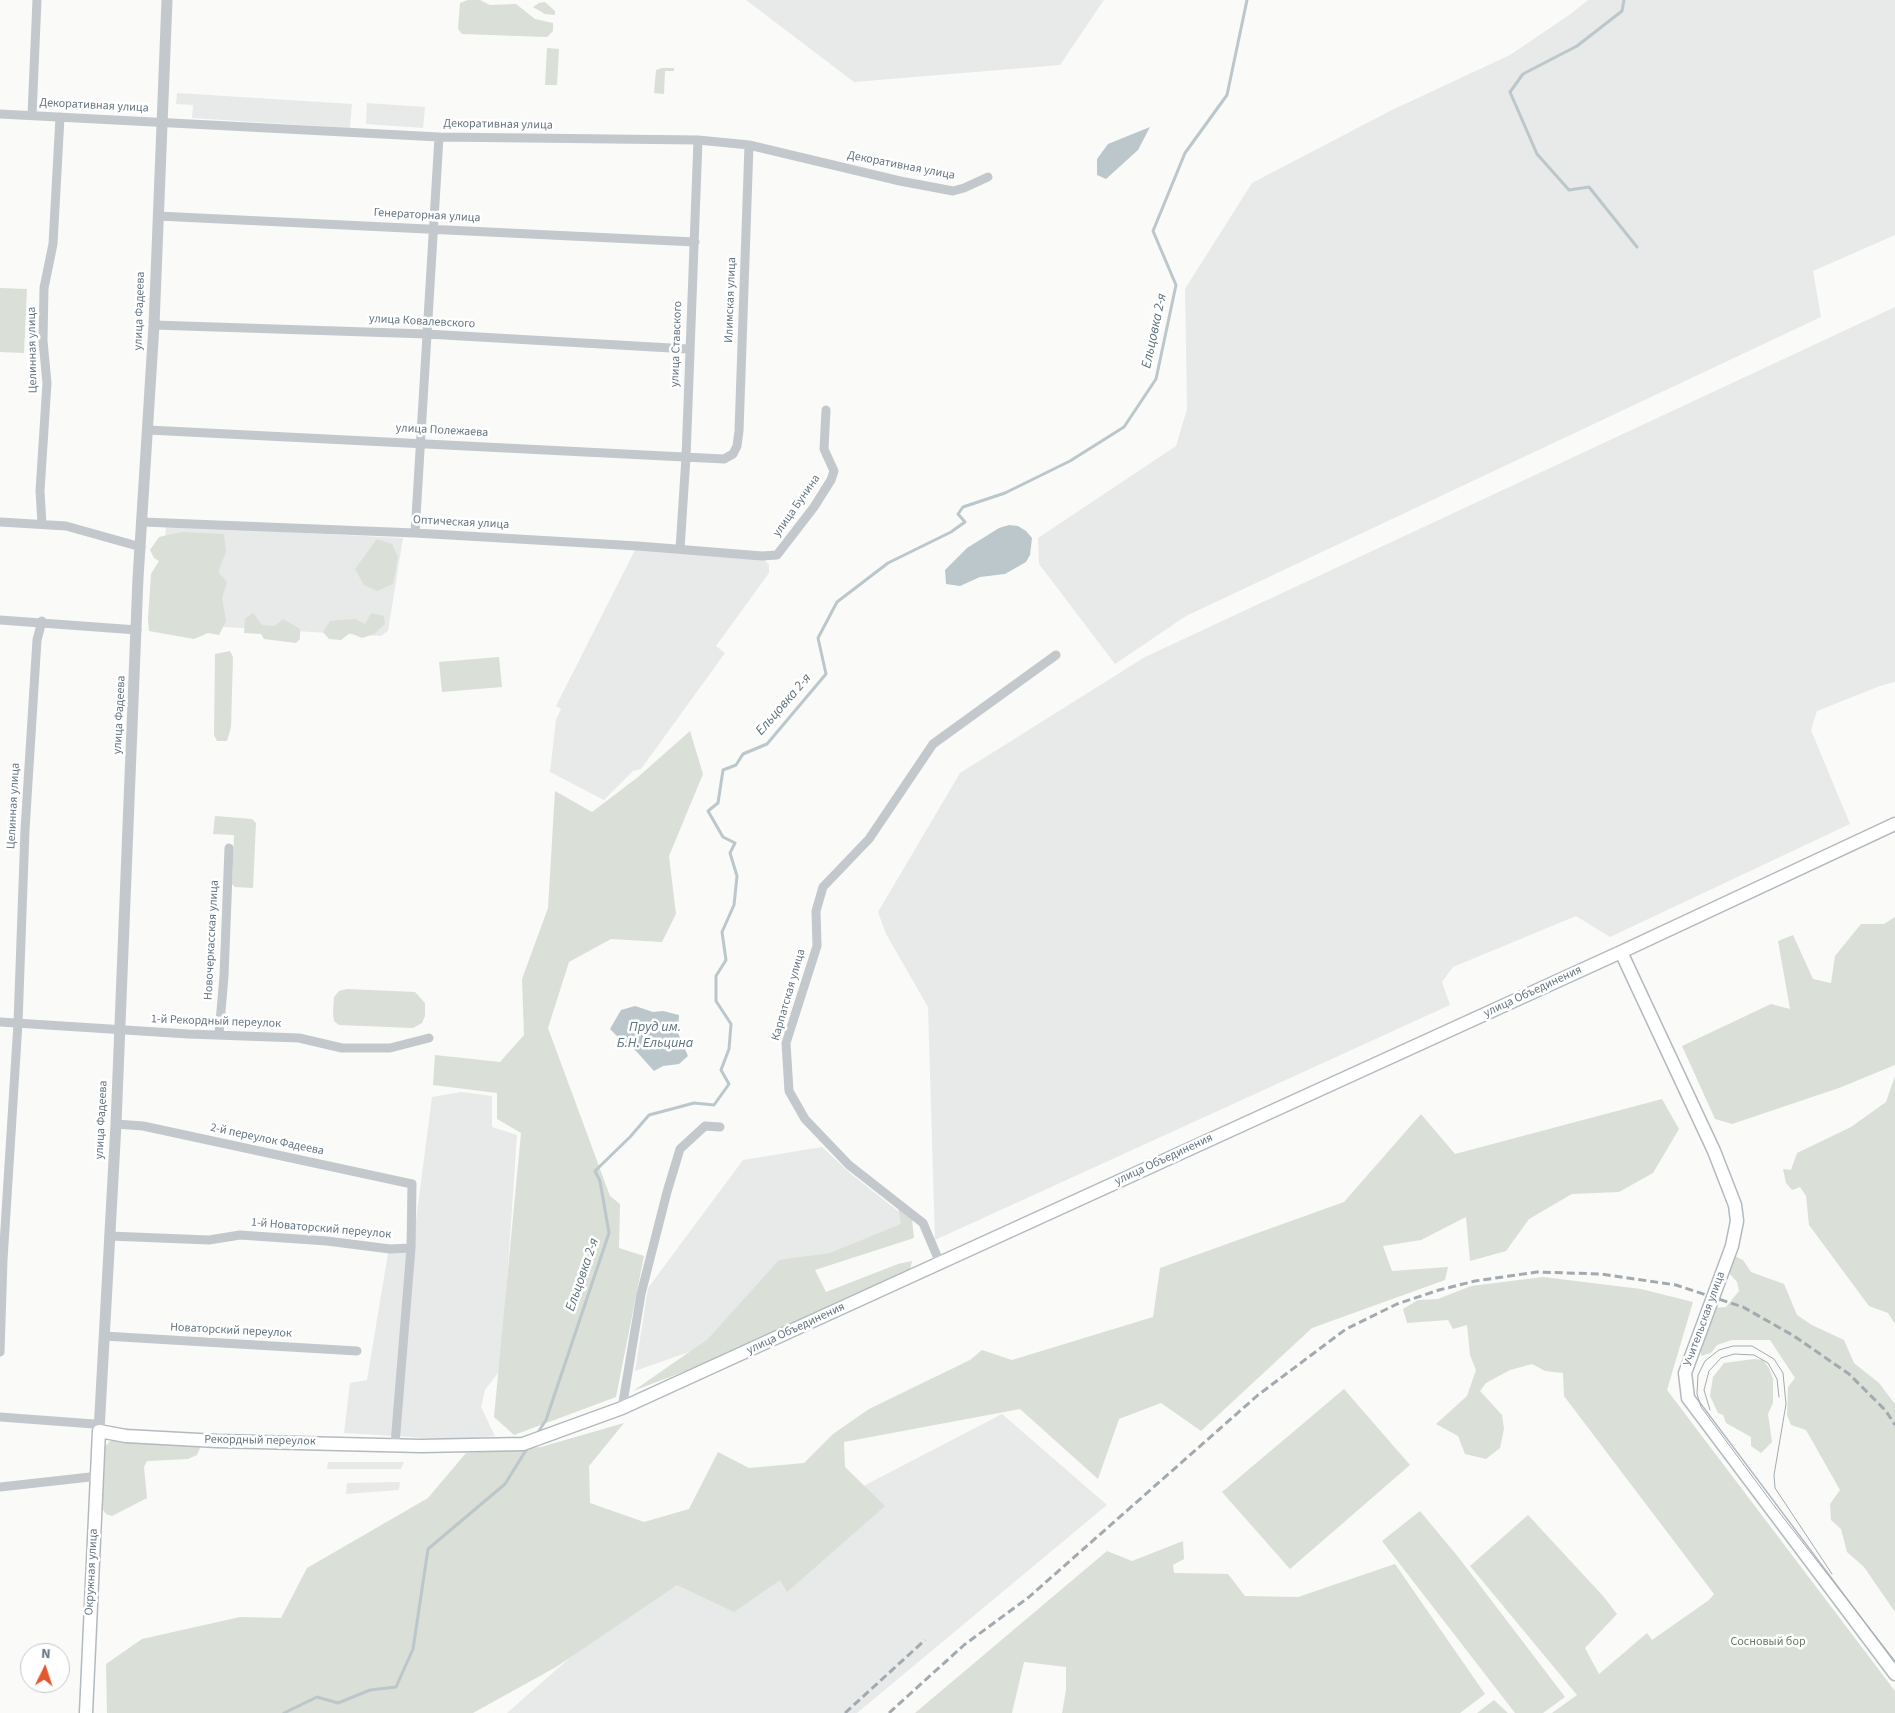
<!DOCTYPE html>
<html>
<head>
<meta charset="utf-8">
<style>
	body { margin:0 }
	#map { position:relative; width:1895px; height:1713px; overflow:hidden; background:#fafaf8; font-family:"Source Sans 3",sans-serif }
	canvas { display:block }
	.north { position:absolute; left:20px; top:1643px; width:50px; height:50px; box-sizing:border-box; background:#fff; border:1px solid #c1c8cd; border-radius:50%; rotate:4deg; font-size:14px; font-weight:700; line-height:20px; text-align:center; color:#657683 }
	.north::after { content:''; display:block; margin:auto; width:18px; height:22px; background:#e4572e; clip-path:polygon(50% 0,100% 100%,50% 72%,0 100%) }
</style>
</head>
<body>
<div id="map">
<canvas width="1895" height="1713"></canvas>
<div class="north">N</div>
</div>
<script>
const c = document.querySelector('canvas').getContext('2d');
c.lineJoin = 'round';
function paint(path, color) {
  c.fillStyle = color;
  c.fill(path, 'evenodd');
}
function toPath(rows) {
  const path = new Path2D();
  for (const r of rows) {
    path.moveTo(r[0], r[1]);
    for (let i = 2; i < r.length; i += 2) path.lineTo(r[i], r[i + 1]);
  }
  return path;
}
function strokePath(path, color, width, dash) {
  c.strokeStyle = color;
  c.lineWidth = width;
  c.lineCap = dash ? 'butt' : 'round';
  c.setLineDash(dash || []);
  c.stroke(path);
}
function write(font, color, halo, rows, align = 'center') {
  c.font = font + ' "Source Sans 3",sans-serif';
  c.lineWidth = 5;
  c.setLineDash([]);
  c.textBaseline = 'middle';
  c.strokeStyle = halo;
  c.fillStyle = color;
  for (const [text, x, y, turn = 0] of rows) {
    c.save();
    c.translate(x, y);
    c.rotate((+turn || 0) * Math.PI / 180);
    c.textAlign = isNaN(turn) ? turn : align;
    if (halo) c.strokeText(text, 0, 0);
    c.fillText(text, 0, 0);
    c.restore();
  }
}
const built = toPath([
	[746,0,1104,0,1060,65,854,82],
	[1588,0,1895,0,1895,235,1813,271,1821,317,1186,616,1115,664,1039,564,1038,538,1176,446,1187,409,1185,289,1252,183,1392,110,1510,55,1572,13],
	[177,93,352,104,350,128,192,118,193,105,176,104],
	[367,103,425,107,423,128,366,124],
	[1895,307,1895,682,1880,686,1817,711,1811,730,1850,824,1610,937,1576,916,1453,967,1442,982,1450,1005,935,1240,928,1007,886,934,878,912,960,773,1145,657],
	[166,526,403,538,388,631,381,636,174,624,161,611],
	[636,548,763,558,769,565,769,573,716,646,725,653,641,769,633,771,604,800,550,772,556,720,561,709,556,706],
	[461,1092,492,1096,492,1127,517,1135,501,1369,485,1390,481,1407,495,1436,457,1440,344,1433,350,1383,367,1380,388,1253,412,1251,432,1097],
	[822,1147,851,1174,903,1215,905,1228,843,1255,782,1262,703,1347,635,1371,648,1288,743,1160],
	[1002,1414,1107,1505,857,1713,507,1713,623,1611],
	[328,1462,404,1462,401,1469,327,1469],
	[400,1482,399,1490,346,1494,347,1483]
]);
const green = toPath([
	[468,0,480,0,490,5,516,4,535,19,553,23,553,31,547,37,462,34,458,29,460,3],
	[545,2,555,11,555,15,545,14,533,7,539,3],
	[547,48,559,49,557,85,545,85],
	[662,68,674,68,674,71,665,71,664,94,654,93,656,70],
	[0,288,27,289,24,353,0,352],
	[182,532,224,534,226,552,218,572,227,582,222,598,226,621,219,635,208,633,194,639,149,631,148,619,151,574,159,561,154,558,150,550,159,537],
	[377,539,392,544,398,557,393,584,377,591,364,585,355,569],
	[253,613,262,625,275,626,283,619,300,629,300,639,296,643,264,639,261,634,244,633,245,619],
	[371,613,384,616,385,624,374,634,362,638,350,633,341,640,329,639,323,632,330,621,355,619,365,624],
	[230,651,233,657,231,727,227,741,217,741,214,735,215,654],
	[499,657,502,687,442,692,439,662],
	[690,731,703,774,669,856,676,914,662,942,611,939,569,962,548,1028,610,1196,620,1204,619,1248,644,1256,616,1397,514,1435,494,1417,521,1133,497,1119,497,1093,433,1085,435,1055,500,1062,524,1035,522,979,548,908,555,791,592,812,638,777],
	[215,816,252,819,256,823,253,888,235,887,232,884,234,835,213,834],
	[1895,917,1895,1065,1839,1088,1732,1124,1715,1119,1682,1046,1771,1004,1790,1009,1778,941,1793,935,1813,979,1831,983,1835,956,1861,924,1884,924],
	[347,989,415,992,425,1003,425,1016,422,1023,413,1028,339,1025,334,1021,333,1014,334,997,339,991],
	[1895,1076,1895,1324,1888,1313,1869,1306,1809,1225,1806,1196,1800,1187,1792,1190,1786,1183,1783,1169,1791,1170,1797,1153,1851,1127,1886,1102],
	[1662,1099,1679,1129,1653,1173,1619,1192,1572,1194,1529,1219,1506,1251,1470,1261,1466,1217,1421,1240,1383,1246,1392,1271,1448,1267,1445,1280,1312,1328,1201,1431,1161,1403,1119,1419,1098,1479,1020,1409,844,1442,845,1467,885,1506,787,1592,780,1580,734,1612,677,1585,556,1667,473,1713,107,1713,106,1664,142,1639,240,1617,281,1618,307,1568,428,1498,466,1453,541,1447,624,1423,589,1466,590,1503,644,1522,689,1509,718,1452,749,1468,804,1463,833,1434,869,1409,970,1360,982,1350,1012,1360,1153,1317,1160,1268,1344,1202,1421,1114,1455,1154],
	[898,1207,912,1219,914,1238,815,1270,826,1292,898,1264,912,1261,910,1270,720,1358,633,1391,708,1339,779,1260,830,1253,901,1224],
	[1733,1255,1743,1260,1751,1272,1784,1284,1797,1315,1812,1325,1844,1340,1854,1363,1879,1383,1895,1404,1895,1612,1864,1567,1847,1552,1841,1529,1831,1520,1830,1504,1840,1490,1806,1430,1791,1425,1787,1415,1788,1387,1795,1378,1770,1340,1732,1340,1717,1345,1711,1353,1701,1356,1701,1345,1715,1308,1726,1307,1739,1291,1737,1282,1729,1273,1728,1259],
	[1543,1277,1641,1289,1693,1302,1667,1390,1895,1691,1895,1713,1552,1713,1577,1695,1470,1566,1528,1515,1603,1596,1617,1614,1585,1648,1599,1674,1647,1633,1652,1640,1709,1600,1714,1594,1564,1396,1563,1373,1545,1371,1532,1364,1510,1370,1486,1383,1480,1391,1502,1415,1504,1429,1500,1448,1486,1459,1465,1454,1458,1436,1436,1424,1467,1396,1476,1370,1470,1355,1467,1325,1453,1329,1448,1320,1407,1323,1403,1309,1418,1300,1438,1299,1471,1286],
	[1754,1359,1763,1360,1769,1368,1773,1379,1773,1403,1768,1414,1772,1442,1761,1453,1751,1446,1751,1437,1726,1423,1723,1415,1718,1413,1710,1396,1713,1377,1724,1363],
	[1344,1389,1410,1465,1290,1569,1222,1492],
	[133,1440,197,1443,200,1448,197,1455,188,1459,147,1461,144,1467,147,1498,112,1516,106,1514,100,1505,103,1449,110,1441],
	[1420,1511,1459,1558,1565,1697,1543,1713,1515,1713,1382,1541],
	[1183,1541,1184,1559,1173,1565,1174,1573,1228,1574,1245,1596,1298,1597,1395,1564,1485,1694,1460,1713,1062,1713,1066,1690,1066,1667,1024,1662,1012,1713,915,1713,1107,1551,1132,1561],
	[1494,1700,1508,1713,1477,1713]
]);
const water = toPath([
	[1150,127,1138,150,1116,170,1106,179,1097,175,1097,159,1108,144],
	[1009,525,1018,526,1026,531,1032,538,1030,555,1026,562,1005,574,980,577,960,586,946,584,945,570,967,548,999,528],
	[635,1006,653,1012,663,1011,679,1015,678,1033,688,1056,679,1064,663,1066,654,1071,636,1051,622,1041,610,1029,621,1010]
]);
const stream = toPath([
	[1624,0,1622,11,1577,46,1523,74,1510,92,1537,154,1569,190,1589,187,1637,247],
	[537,1434,546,1420,609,1233,600,1181,595,1171,630,1137,649,1115,694,1103,714,1105,729,1084,721,1070,729,1049,731,1024,716,1001,716,976,726,960,722,932,734,905,737,876,730,853,735,843,723,837,708,811,718,803,723,770,736,765,743,754,767,744,826,674,818,638,837,602,888,563,951,532,965,522,958,514,963,507,1005,493,1070,461,1124,427,1156,379,1176,285,1153,231,1185,153,1227,95,1247,0],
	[284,1713,317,1697,338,1703,370,1690,396,1687,413,1649,428,1549,505,1484,528,1447]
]);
const minor = toPath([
	[0,114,439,137,698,140,749,145,900,181,953,191,964,188,988,177],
	[32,115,37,0],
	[158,216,695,242],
	[154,325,427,334,688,349],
	[148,430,724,459,733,454,737,446,739,431,749,145],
	[0,522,66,526,141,547],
	[143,522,415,533,638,546,762,556,777,555,814,507,831,480,834,471,824,449,826,410],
	[42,524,40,491,47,383,43,341,44,288,53,244,60,117],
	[415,533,439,137],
	[680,549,686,457,698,140],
	[0,620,137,630],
	[0,1022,188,1034,299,1038,342,1048,390,1048,429,1038],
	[219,1034,224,976,229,848],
	[116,1124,143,1126,412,1184,411,1248,395,1444],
	[109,1236,209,1240,240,1235,327,1241,390,1249,411,1248],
	[940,1263,923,1223,849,1165,805,1119,789,1091,786,1043,817,946,816,911,823,887,869,839,933,744,1056,655],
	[104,1336,357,1351],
	[0,1352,3,1260,18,1023,25,830,37,640,42,621],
	[622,1408,641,1294,667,1192,680,1149,705,1126,720,1127],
	[0,1417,94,1424,99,1431],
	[0,1487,90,1477,97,1474]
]);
const tertiary = toPath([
	[99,1431,116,1124,138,578,154,325,167,0]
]);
const secondary = toPath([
	[1621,952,1714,1151,1735,1205,1737,1221,1732,1246,1685,1373,1688,1398,1895,1674],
	[86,1713,99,1431,126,1436,217,1441,421,1446,523,1444,622,1408,1621,952,1895,824]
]);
const tram = toPath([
	[1710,1410,1704,1390,1709,1371,1721,1358,1734,1354,1754,1355,1768,1363,1777,1379,1779,1397],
	[1832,1574,1775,1488,1774,1475,1786,1404,1783,1373,1774,1359,1752,1346,1733,1346,1719,1350,1705,1361,1698,1375,1697,1394,1701,1407,1772,1503,1895,1661]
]);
const rail = toPath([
	[845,1713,925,1640],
	[889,1713,964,1645,1029,1597,1258,1395,1346,1329,1397,1304,1439,1290,1475,1281,1537,1272,1601,1274,1676,1285,1743,1307,1794,1336,1849,1374,1886,1411,1895,1425]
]);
const streetNames = [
	["Декоративная улица",94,106,3],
	["Декоративная улица",498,125,1],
	["Декоративная улица",901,166,11],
	["Генераторная улица",427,216,3],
	["Илимская улица",731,300,-88],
	["улица Фадеева",140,311,-88],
	["улица Ковалевского",422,322,3],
	["улица Ставского",677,344,-88],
	["Целинная улица",33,350,-91],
	["улица Полежаева",442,431,3],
	["улица Бунина",797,506,-55],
	["Оптическая улица",461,523,3],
	["улица Фадеева",120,715,-87],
	["Целинная улица",14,806,-87],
	["Новочеркасская улица",212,940,-87],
	["улица Объединения",1533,992,-25],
	["Карпатская улица",789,995,-74],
	["1-й Рекордный переулок",216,1022,2],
	["улица Фадеева",102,1120,-87],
	["2-й переулок Фадеева",267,1140,12],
	["улица Объединения",1164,1160,-25],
	["1-й Новаторский переулок",321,1229,5],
	["Учительская улица",1705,1319,-70],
	["улица Объединения",796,1329,-25],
	["Новаторский переулок",231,1331,3],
	["Рекордный переулок",260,1441,1],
	["Окружная улица",92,1572,-87]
];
const parkNames = [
	["Сосновый бор",1768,1642]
];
const waterNames = [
	["Ельцовка 2-я",1155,331,-78],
	["Ельцовка 2-я",784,705,-49],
	["Пруд им.",655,1028],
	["Б.Н. Ельцина",655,1044],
	["Ельцовка 2-я",583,1275,-71]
];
paint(built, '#e8e9e9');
paint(green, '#dadfd7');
paint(water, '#bbc7cb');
strokePath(stream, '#bbc7cb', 3);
strokePath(secondary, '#b3babf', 15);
strokePath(minor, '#c3c8cc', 9);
strokePath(tertiary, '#c3c8cc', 11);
strokePath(secondary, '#fff', 12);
strokePath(tram, '#a2aab0', 1);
strokePath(rail, '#a2aab0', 3, [8, 4]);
write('12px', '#657683', '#fff', streetNames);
write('12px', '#687a64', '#fff', parkNames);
write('italic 14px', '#60757c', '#fff', waterNames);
</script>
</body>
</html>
